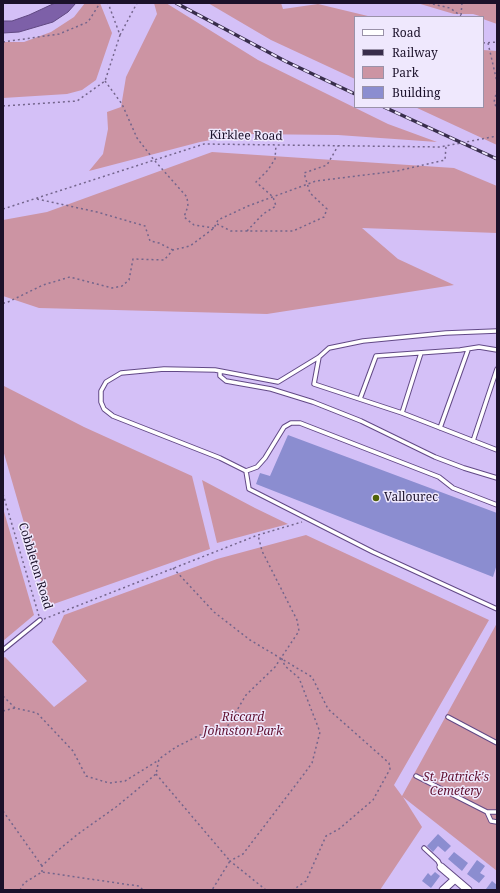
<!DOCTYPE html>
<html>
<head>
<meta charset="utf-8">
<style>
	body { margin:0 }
	#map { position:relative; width:500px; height:893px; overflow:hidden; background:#d4c0f7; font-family:"Noto Serif",serif }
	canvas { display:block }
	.frame { position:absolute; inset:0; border:4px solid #1b112a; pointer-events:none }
	.legend { position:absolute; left:354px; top:16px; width:130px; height:92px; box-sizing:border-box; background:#efe8fd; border:1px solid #9a92a9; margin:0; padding:5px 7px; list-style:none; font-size:12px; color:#1b112a }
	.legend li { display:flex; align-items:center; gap:8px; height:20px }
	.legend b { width:20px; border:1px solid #9a92a9 }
</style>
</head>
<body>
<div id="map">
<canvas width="500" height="893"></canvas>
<div class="frame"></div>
<ul class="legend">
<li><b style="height:5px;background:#fff"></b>Road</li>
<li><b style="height:5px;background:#382d4b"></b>Railway</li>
<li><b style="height:11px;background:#cc94a3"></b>Park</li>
<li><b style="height:11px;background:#8b8dd0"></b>Building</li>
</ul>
</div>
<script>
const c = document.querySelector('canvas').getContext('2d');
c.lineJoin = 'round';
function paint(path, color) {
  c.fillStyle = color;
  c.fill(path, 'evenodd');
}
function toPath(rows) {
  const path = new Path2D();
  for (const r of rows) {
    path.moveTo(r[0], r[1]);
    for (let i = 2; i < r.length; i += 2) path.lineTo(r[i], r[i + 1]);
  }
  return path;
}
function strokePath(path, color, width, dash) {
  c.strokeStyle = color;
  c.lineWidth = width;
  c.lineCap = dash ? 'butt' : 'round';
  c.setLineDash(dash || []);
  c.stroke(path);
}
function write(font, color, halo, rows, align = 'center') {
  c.font = font + ' "Noto Serif",serif';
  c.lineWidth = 3;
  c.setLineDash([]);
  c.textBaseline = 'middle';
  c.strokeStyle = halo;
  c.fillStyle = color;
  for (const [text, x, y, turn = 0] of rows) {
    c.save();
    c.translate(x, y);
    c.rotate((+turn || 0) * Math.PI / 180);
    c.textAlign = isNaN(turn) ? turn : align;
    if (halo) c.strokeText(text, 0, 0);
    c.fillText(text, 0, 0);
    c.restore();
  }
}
const green = toPath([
	[85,3,100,3,112,33,96,80,82,90,67,94,3,98,3,42,24,42,51,32,74,17],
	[154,3,166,3,258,60,388,124,437,142,338,135,243,134,200,142,89,171,103,154,108,129,107,112,121,107,126,77,157,14],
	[208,3,281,3,283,9,318,4,372,17,355,17,355,79,271,40],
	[417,3,497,3,497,24,483,19,483,17,473,14,454,14],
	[483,50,497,51,497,145,415,107,483,107],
	[212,152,454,168,497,186,497,233,362,228,398,259,454,285,267,314,39,308,3,296,3,220,47,212],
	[4,386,84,427,192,476,210,549,48,606,3,450],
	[202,480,255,508,288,524,217,543],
	[3,508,34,615,3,641],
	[306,535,489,620,394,785,402,796,497,623,497,871,403,797,422,827,380,890,3,890,3,658,5,657,54,707,87,681,52,642,64,615,217,559]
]);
const water = toPath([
	[55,3,76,3,68,12,53,22,19,32,3,33,3,21,12,21,29,15,55,3]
]);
const building = toPath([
	[288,435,497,513,497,564,493,577,256,484,260,473,270,476],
	[438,834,451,846,445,852,438,846,433,852,427,846],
	[454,852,468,863,462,871,448,859],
	[477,860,485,866,480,873,485,876,479,883,467,874],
	[435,872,440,876,431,888,422,881,428,873,431,876],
	[492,881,497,885,497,890,486,889]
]);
const path = toPath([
	[428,3,450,8,461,16],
	[461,15,462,3],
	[120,35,137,3],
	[3,42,59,34,88,22,100,3],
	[483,43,497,42],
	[488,43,497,82],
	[105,81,122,104,137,138,154,160,187,197,188,206,184,217,194,225,214,228],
	[497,90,494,102,497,109],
	[3,106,77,101,105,81,120,35,108,3],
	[37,199,97,212,145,226,150,241,159,243,173,250],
	[3,209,204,144,440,147,497,136],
	[217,224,231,231,293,231,324,217,327,209,310,193,304,173,327,165,338,146],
	[247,231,263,214,276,206,273,197,256,182,268,170,275,159,276,145],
	[3,303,6,303,43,285,70,277,112,288,122,286,129,280,133,259,164,260,173,250,190,246,214,228,218,220,248,206,316,181,397,171,445,160,446,146],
	[3,494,39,616],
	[173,568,214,612,250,640,312,677,328,709,389,763,390,769,373,800,339,829,326,836,306,881,293,890],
	[44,619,258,535,302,522],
	[3,696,15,708,37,713,73,751,86,776,109,783,125,781,159,760],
	[3,711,15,708],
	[156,774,230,861,212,890],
	[3,811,42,866],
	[42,872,42,866,56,852,78,834,116,807,156,774,159,759,176,747,200,735,227,727,246,695,275,667,299,631,297,620,262,551,258,535],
	[20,890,24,883,42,872,124,884,139,886,143,890],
	[266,890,230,861,243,854,304,774,312,763,320,732,299,678,285,666,281,657]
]);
const service = toPath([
	[497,331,446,333,363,341,329,348,319,357,278,382,215,370,164,369,121,373,106,382,101,391,101,402,104,409,113,416,220,458,246,471,249,489,257,493,373,552,497,609],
	[319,357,314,384,402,413,497,450],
	[220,371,220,376,226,381,271,389,313,402,361,421,435,457,464,468,497,478],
	[360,399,376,356,460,350,479,347,497,350],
	[402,413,421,353],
	[440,428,468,350],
	[473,441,497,369],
	[246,471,257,467,265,458,284,427,291,423,300,423,439,477,453,488,497,505],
	[3,650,40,620],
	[448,717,497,743],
	[416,776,487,812,497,812],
	[487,812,491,821,497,822],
	[424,848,438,861,441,867]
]);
const minor = toPath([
	[441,867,468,890],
	[443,890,455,879]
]);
const rail = toPath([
	[176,3,285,61,355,94],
	[384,107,497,159]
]);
const markers = [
	[376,498,4,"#50620a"]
];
const streetNames = [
	["Kirklee Road",246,136,1],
	["Cobbleton Road",35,566,73]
];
const poiNames = [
	["Vallourec",384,498]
];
const parkNames = [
	["Riccard",243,718],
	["Johnston Park",243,732],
	["St. Patrick's",456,778],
	["Cemetery",456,792]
];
paint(green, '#cc94a3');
paint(water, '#7d60a8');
strokePath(water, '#604882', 1);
paint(building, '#8b8dd0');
strokePath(service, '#624986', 5.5);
strokePath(minor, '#624986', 9);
strokePath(path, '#74658c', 1.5, [2, 3]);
strokePath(service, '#fff', 3.5);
strokePath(minor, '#fff', 7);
strokePath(rail, '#382d4b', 3.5);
strokePath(rail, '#efe8fd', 2, [6]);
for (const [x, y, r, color] of markers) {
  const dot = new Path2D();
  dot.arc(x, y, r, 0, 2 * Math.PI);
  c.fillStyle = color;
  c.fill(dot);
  strokePath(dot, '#efe8fd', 1.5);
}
write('12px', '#1b112a', '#efe8fd', streetNames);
write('12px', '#1b112a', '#efe8fd', poiNames, 'left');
write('italic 12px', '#601030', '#efe8fd', parkNames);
</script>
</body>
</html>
